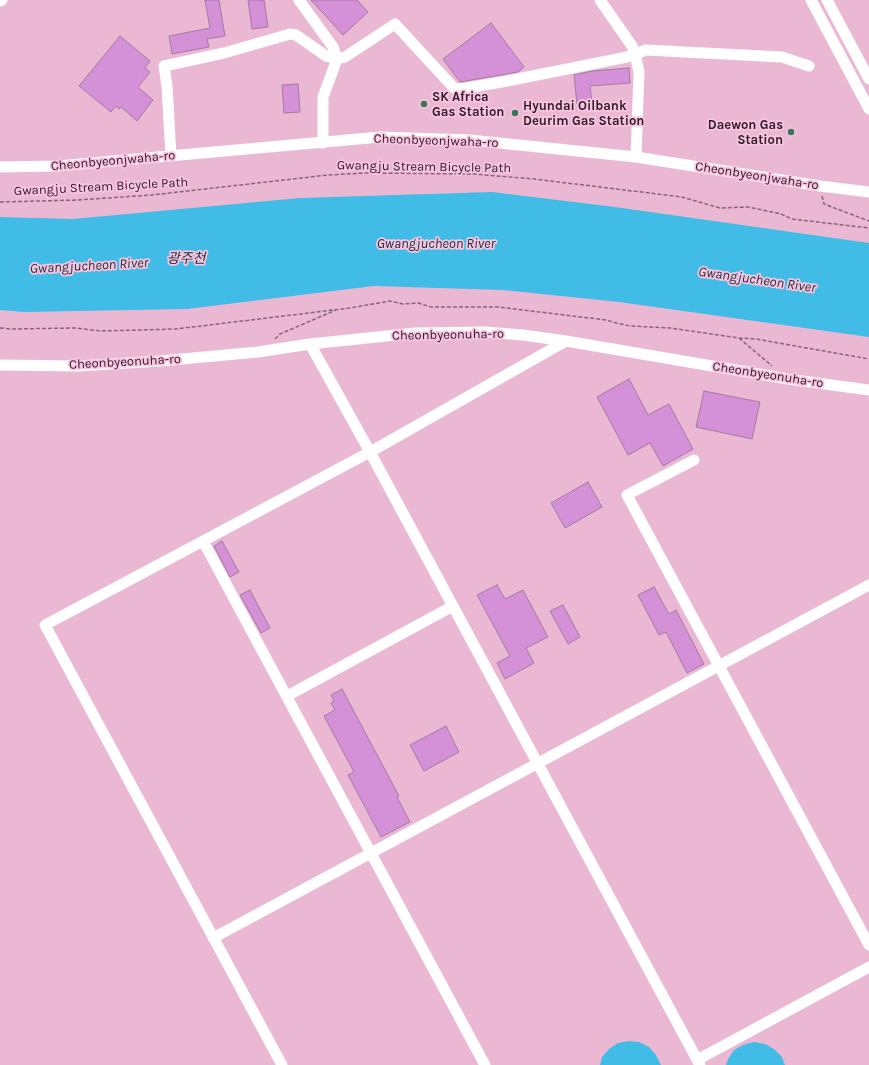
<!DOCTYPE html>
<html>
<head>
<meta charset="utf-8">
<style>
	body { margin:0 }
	canvas { display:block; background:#ebb8d3 }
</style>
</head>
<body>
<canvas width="869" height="1065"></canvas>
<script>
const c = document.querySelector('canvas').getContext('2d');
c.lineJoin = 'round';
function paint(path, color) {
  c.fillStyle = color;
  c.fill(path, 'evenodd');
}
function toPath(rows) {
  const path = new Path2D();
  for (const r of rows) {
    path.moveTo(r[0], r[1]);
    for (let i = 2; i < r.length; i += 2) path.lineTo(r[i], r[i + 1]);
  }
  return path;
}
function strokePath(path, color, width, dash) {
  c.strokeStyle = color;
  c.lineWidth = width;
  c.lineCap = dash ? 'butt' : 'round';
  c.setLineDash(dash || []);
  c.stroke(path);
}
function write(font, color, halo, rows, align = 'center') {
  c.font = font + ' Karla,"Noto Sans KR",sans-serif';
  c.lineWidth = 3.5;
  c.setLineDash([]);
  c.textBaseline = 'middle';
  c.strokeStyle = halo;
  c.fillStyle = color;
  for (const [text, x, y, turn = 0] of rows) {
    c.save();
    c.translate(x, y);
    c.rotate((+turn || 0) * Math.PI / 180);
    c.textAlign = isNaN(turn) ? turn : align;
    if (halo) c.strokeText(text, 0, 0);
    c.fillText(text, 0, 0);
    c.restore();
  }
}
const water = toPath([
	[492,192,615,207,869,243,869,337,619,302,503,290,374,286,187,309,24,312,0,310,0,217,73,219,300,198],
	[629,1041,639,1042,649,1047,656,1055,661,1065,600,1065,602,1057,609,1049,618,1043],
	[754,1042,765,1044,774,1049,782,1057,785,1065,726,1065,728,1059,734,1050,743,1045]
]);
const building = toPath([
	[205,0,219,0,225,36,207,39,209,47,172,54,169,36,210,28,205,0],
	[248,0,264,0,268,27,252,29,248,0],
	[311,0,357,0,368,12,343,35,311,0],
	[491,23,524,67,518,72,460,82,443,59,491,23],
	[120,36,150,61,145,68,150,72,138,87,153,100,137,121,121,107,119,109,116,106,111,112,79,86,120,36],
	[629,68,630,83,590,86,592,102,577,104,574,75,592,71,629,68],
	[298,84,300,112,284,113,282,85,298,84],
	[629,379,648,415,669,404,693,449,663,466,650,443,628,455,597,397,629,379],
	[704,391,760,402,752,439,696,427,704,391],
	[588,482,602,507,565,528,551,503,588,482],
	[222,541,239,572,230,577,214,546,222,541],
	[497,585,505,599,523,590,548,637,526,648,534,663,505,679,497,663,510,656,477,595,497,585],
	[654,587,669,614,676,610,704,664,687,673,666,632,659,635,638,595,654,587],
	[250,590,270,628,261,633,240,595,250,590],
	[563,605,580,637,568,644,550,611,563,605],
	[342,689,399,796,397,797,410,822,381,837,348,775,354,772,324,716,335,710,331,703,334,701,331,695,342,689],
	[446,726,459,752,424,771,410,745,446,726]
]);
const path = toPath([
	[822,196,824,204,869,221],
	[0,202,77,200,152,195,328,175,365,173,474,174,534,179,682,197,720,208,748,207,781,214,792,219,869,228],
	[0,328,11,329,76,328,101,331,176,329,350,308,390,301,403,304,418,303,431,307,498,307,606,320,616,323,630,326,670,328,739,338,756,339,869,359],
	[739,338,772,366],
	[275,339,280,334,336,310]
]);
const minor = toPath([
	[299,0,333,47,337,59,323,97,323,143],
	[600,0,632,46,635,54,639,72,636,157],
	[811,0,869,109],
	[827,0,869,79],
	[0,1,2,0],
	[171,156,167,86,164,66,224,53,290,34,296,35,326,56,337,59,345,57,395,24,454,88,460,89,502,82,627,57,646,50,782,57,809,66],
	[0,167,58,166,380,137,470,140,636,157,820,186,869,192],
	[310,344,370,452,700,1065],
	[0,365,78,366,160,361,258,352,310,344,415,333,485,332,523,335,566,341,788,379,869,390],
	[694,460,627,495,869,945],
	[203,541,45,625,282,1065],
	[287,696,453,606],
	[213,938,869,585],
	[697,1060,869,967],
	[485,1065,203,541,370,452,566,341]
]);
const markers = [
	[424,104,4,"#3a745d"],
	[515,113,4,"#3a745d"],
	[791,132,4,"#3a745d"]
];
const poiNames = [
	["SK Africa",432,97],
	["Gas Station",432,112],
	["Hyundai Oilbank",523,106],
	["Deurim Gas Station",523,121],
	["Daewon Gas",783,125,"right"],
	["Station",783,140,"right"]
];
const streetNames = [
	["Cheonbyeonjwaha-ro",436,141,2],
	["Cheonbyeonjwaha-ro",113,161,-5],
	["Gwangju Stream Bicycle Path",424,167,1],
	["Cheonbyeonjwaha-ro",757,176,9],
	["Gwangju Stream Bicycle Path",101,187,-3],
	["Cheonbyeonuha-ro",448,335,-1],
	["Cheonbyeonuha-ro",125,362,-3],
	["Cheonbyeonuha-ro",768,375,9]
];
const waterNames = [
	["Gwangjucheon River",436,244],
	["광주천",186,259],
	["Gwangjucheon River",89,266,-3],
	["Gwangjucheon River",757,280,8]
];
paint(water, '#41bce7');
paint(building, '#d591d7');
strokePath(building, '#a07ba0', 1);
strokePath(path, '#876578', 1.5, [4, 2]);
strokePath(minor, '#fff', 11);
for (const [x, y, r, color] of markers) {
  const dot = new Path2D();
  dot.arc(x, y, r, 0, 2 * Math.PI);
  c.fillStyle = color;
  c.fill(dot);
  strokePath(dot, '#f8c4e0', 1.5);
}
write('bold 13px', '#2e1b26', '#f8c4e0', poiNames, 'left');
write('13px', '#2e1b26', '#f8c4e0', streetNames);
write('italic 14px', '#192e36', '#f8c4e0', waterNames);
</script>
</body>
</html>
